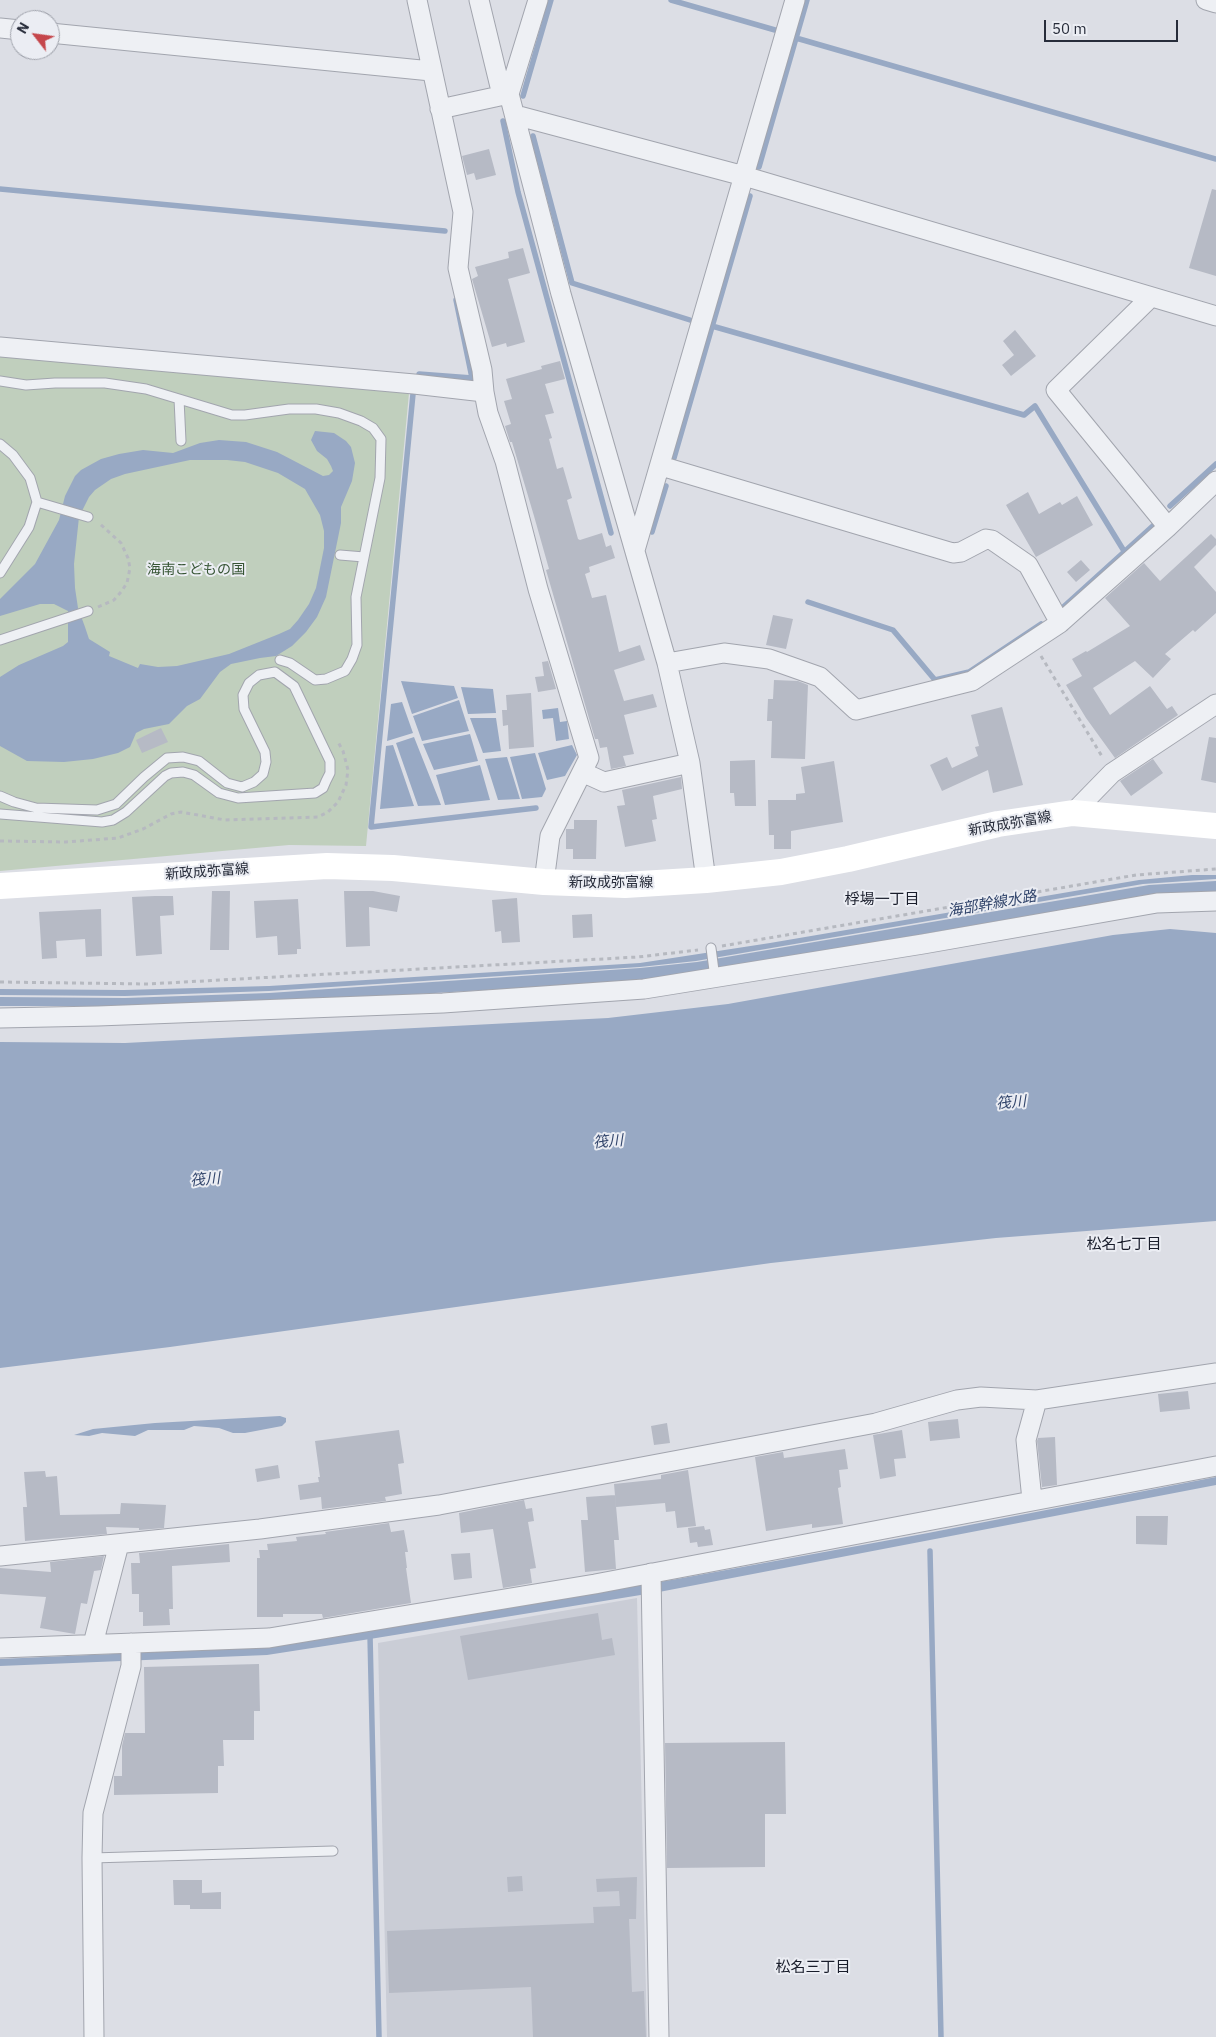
<!DOCTYPE html>
<html>
<head>
<meta charset="utf-8">
<style>
	body { margin:0 }
	#map { position:relative; width:1216px; height:2037px; overflow:hidden; background:#dcdee5; font-family:"IBM Plex Sans",sans-serif }
	canvas { display:block }
	.north { position:absolute; left:10px; top:10px; width:50px; height:50px; box-sizing:border-box; background:#ebedf3; border:1px solid #9da0a9; border-radius:50%; rotate:300deg; font-size:14px; font-weight:700; line-height:20px; text-align:center; color:#272c3a }
	.north::after { content:''; display:block; margin:auto; width:18px; height:22px; background:#c5464b; clip-path:polygon(50% 0,100% 100%,50% 72%,0 100%) }
	.scale { position:absolute; left:1044px; top:20px; width:134px; height:22px; box-sizing:border-box; border:2px solid #272c3a; border-top:0; padding-left:6px; font-size:15px; line-height:18px; white-space:nowrap; color:#272c3a; -webkit-text-stroke:4px #ebedf3; paint-order:stroke }
</style>
</head>
<body>
<div id="map">
<canvas width="1216" height="2037"></canvas>
<div class="north">N</div>
<div class="scale">50 m</div>
</div>
<script>
const c = document.querySelector('canvas').getContext('2d');
c.lineJoin = 'round';
function paint(path, color) {
  c.fillStyle = color;
  c.fill(path, 'evenodd');
}
function toPath(rows) {
  const path = new Path2D();
  for (const r of rows) {
    path.moveTo(r[0], r[1]);
    for (let i = 2; i < r.length; i += 2) path.lineTo(r[i], r[i + 1]);
  }
  return path;
}
function strokePath(path, color, width, dash) {
  c.strokeStyle = color;
  c.lineWidth = width;
  c.lineCap = dash ? 'butt' : 'round';
  c.setLineDash(dash || []);
  c.stroke(path);
}
function write(font, color, halo, rows, align = 'center') {
  c.font = font + ' "IBM Plex Sans","Noto Sans JP",sans-serif';
  c.lineWidth = 4;
  c.setLineDash([]);
  c.textBaseline = 'middle';
  c.strokeStyle = halo;
  c.fillStyle = color;
  for (const [text, x, y, turn = 0] of rows) {
    c.save();
    c.translate(x, y);
    c.rotate((+turn || 0) * Math.PI / 180);
    c.textAlign = isNaN(turn) ? turn : align;
    if (halo) c.strokeText(text, 0, 0);
    c.fillText(text, 0, 0);
    c.restore();
  }
}
const built = toPath([
	[637,1598,647,2037,387,2037,378,1643]
]);
const green = toPath([
	[0,356,409,393,366,846,289,845,0,871]
]);
const water = toPath([
	[315,431,334,433,346,441,351,447,355,463,352,481,341,507,341,523,326,597,317,617,306,632,292,646,276,656,260,658,231,664,220,672,200,699,187,706,169,724,144,729,136,733,130,747,118,753,93,759,64,762,27,761,0,746,0,677,19,665,63,646,68,642,68,611,54,604,40,604,0,616,0,599,35,564,59,520,65,496,75,476,81,470,101,459,119,454,143,450,173,453,200,443,219,440,246,442,277,452,323,476,329,475,333,471,331,466,327,459,317,451,311,440],
	[190,460,227,460,245,462,278,473,305,489,320,515,324,531,324,548,316,588,309,604,298,620,290,629,279,634,229,654,177,666,158,667,140,664,138,668,109,656,110,652,89,639,85,627,78,608,75,588,74,564,79,517,89,497,95,490,111,479,125,474],
	[401,681,454,686,458,698,412,714],
	[461,687,493,689,496,713,468,714],
	[459,700,469,731,422,741,413,716],
	[402,702,413,733,387,741,391,704],
	[558,708,560,722,567,721,569,739,556,741,553,718,543,719,542,710],
	[470,718,496,718,501,751,483,753],
	[470,734,478,761,434,770,423,744],
	[414,737,441,805,418,806,396,743],
	[393,745,414,806,380,809,386,746],
	[572,745,577,755,565,776,547,780,538,753],
	[535,753,546,789,542,797,522,799,510,757],
	[507,757,520,799,498,800,485,759],
	[480,765,490,800,445,805,436,775],
	[1192,875,1216,875,1216,879,1143,884,696,961,640,967,269,991,125,996,0,995,0,989,124,990,269,986,640,963,770,943,1139,880],
	[1216,881,1216,892,1136,897,768,961,640,981,265,1003,124,1006,0,1006,0,997,125,998,269,993,640,968,697,962,1149,885],
	[1170,929,1216,933,1216,1221,996,1238,771,1263,170,1347,0,1368,0,1042,125,1043,608,1018,728,1004,1113,935],
	[280,1416,286,1418,286,1422,282,1426,245,1433,233,1433,219,1428,194,1426,184,1430,148,1430,135,1436,102,1433,89,1436,74,1435,93,1429,155,1423],
	[1216,1477,1216,1485,930,1540,659,1592,370,1639,267,1655,0,1666,0,1659,269,1647,677,1579,928,1533]
]);
const stream = toPath([
	[671,0,775,30],
	[796,38,1216,159],
	[523,96,551,0],
	[503,121,518,192,611,533],
	[533,136,572,283,690,320],
	[759,167,807,0],
	[0,189,445,231],
	[712,326,1024,415,1035,406,1124,551],
	[419,374,472,378,456,300],
	[413,394,371,827,536,808],
	[674,458,750,196],
	[1170,506,1216,464],
	[652,532,666,486],
	[808,602,893,630,935,680,969,672,1041,624],
	[1060,610,1155,524],
	[930,1551,941,2037],
	[370,1635,379,2037]
]);
const building = toPath([
	[489,149,496,175,476,180,474,173,467,175,462,156],
	[1212,189,1216,190,1216,276,1189,268],
	[523,248,530,273,508,279,525,342,507,347,506,343,492,347,472,279,478,276,475,267,509,258,508,252],
	[1015,330,1036,356,1011,376,1002,365,1014,355,1003,341],
	[560,361,565,379,545,384,554,413,545,415,552,438,549,439,557,469,563,467,572,498,567,500,578,539,580,540,602,533,606,547,611,545,615,558,589,567,590,572,585,574,592,598,606,595,619,652,640,645,645,660,614,670,624,701,653,694,657,707,624,715,634,754,623,756,626,766,611,769,607,747,600,748,598,739,595,739,546,570,549,569,534,516,512,442,510,442,505,426,511,424,504,401,512,399,506,379,542,369,541,366],
	[1028,492,1039,514,1060,502,1062,505,1077,496,1093,525,1036,557,1006,505],
	[1211,534,1216,539,1216,545,1194,567,1216,592,1216,613,1195,632,1193,630,1165,654,1171,659,1153,678,1135,661,1093,688,1110,715,1150,686,1167,709,1172,706,1178,715,1115,758,1086,718,1066,685,1082,676,1072,659,1086,651,1087,652,1130,626,1105,598,1144,563,1160,581],
	[1081,560,1090,570,1076,582,1067,572],
	[773,615,793,619,786,649,766,645],
	[548,661,556,689,538,692,535,677,544,676,542,662],
	[774,680,798,681,808,685,805,759,771,758,772,721,767,721,768,699,773,699],
	[531,693,534,747,509,749,508,725,503,726,502,710,507,710,506,695],
	[1002,707,1023,785,993,793,988,770,942,791,930,765,947,757,952,768,978,756,975,747,979,746,971,715],
	[161,728,168,742,142,753,136,740],
	[1209,737,1216,738,1216,783,1201,780],
	[1153,759,1163,773,1131,796,1120,781],
	[755,760,756,806,735,806,734,793,730,793,730,761],
	[834,761,843,822,791,831,791,849,774,849,774,835,769,835,768,800,796,800,796,794,805,793,801,767],
	[681,777,682,789,653,796,657,819,652,820,656,841,625,847,617,806,625,805,622,790],
	[574,820,597,820,596,859,573,859,573,849,566,849,566,829,574,829],
	[212,891,230,891,229,950,210,950],
	[344,891,373,891,400,896,397,912,369,907,370,946,346,947],
	[155,896,173,896,174,915,160,916,162,954,136,956,132,897],
	[517,898,520,942,502,943,501,931,495,932,492,900],
	[298,899,301,949,297,949,297,954,278,955,277,936,256,938,254,901],
	[101,909,102,956,86,957,85,939,56,941,57,958,42,959,39,912],
	[592,914,593,937,573,938,572,915],
	[1188,1391,1190,1409,1160,1412,1158,1394],
	[958,1419,960,1438,930,1441,928,1422],
	[667,1423,670,1443,654,1445,651,1426],
	[399,1430,404,1463,398,1464,402,1494,385,1497,386,1501,322,1509,321,1497,300,1500,298,1485,319,1482,318,1477,320,1477,315,1441],
	[902,1430,906,1458,894,1459,896,1476,880,1479,873,1435],
	[1055,1437,1057,1485,1042,1487,1037,1441,1038,1438],
	[845,1449,848,1469,839,1470,841,1487,838,1488,843,1524,812,1528,812,1524,766,1531,755,1457,783,1452,784,1458],
	[278,1465,280,1478,257,1482,255,1469],
	[688,1470,696,1526,677,1528,675,1511,666,1512,665,1503,616,1507,614,1484,661,1479,661,1475],
	[45,1471,46,1477,57,1476,60,1515,120,1514,121,1503,166,1505,164,1528,139,1530,139,1528,106,1527,107,1534,25,1541,23,1507,27,1507,24,1472],
	[615,1495,619,1540,614,1540,616,1569,585,1572,581,1520,588,1520,586,1497],
	[524,1500,526,1509,532,1508,534,1521,528,1522,536,1568,530,1569,532,1583,503,1588,493,1529,461,1533,459,1513],
	[1136,1516,1168,1516,1167,1545,1136,1544],
	[389,1523,391,1532,404,1530,408,1552,405,1552,407,1568,406,1568,411,1603,323,1618,322,1614,283,1614,283,1617,257,1617,257,1558,260,1558,259,1550,268,1550,267,1544,297,1541,296,1537,326,1534,325,1532],
	[704,1526,705,1530,710,1529,713,1545,698,1547,697,1542,690,1543,688,1528],
	[229,1544,230,1562,172,1566,173,1609,169,1609,170,1625,143,1626,143,1612,139,1612,139,1594,132,1594,131,1563,140,1563,139,1553],
	[470,1553,472,1578,454,1580,451,1554],
	[104,1556,101,1570,94,1571,87,1604,81,1603,75,1634,40,1628,46,1597,0,1594,0,1568,51,1572,50,1562],
	[598,1613,602,1640,612,1638,615,1655,468,1680,460,1636],
	[259,1664,260,1711,254,1711,254,1740,223,1740,224,1766,218,1766,218,1793,114,1795,114,1776,122,1776,122,1746,125,1733,145,1733,144,1667],
	[785,1742,786,1814,765,1814,765,1867,667,1868,665,1743],
	[522,1876,523,1891,508,1892,507,1877],
	[637,1877,636,1919,629,1919,632,1992,644,1991,646,2037,533,2037,531,1987,389,1993,387,1931,594,1923,593,1907,620,1906,619,1891,597,1892,596,1879],
	[173,1880,202,1880,202,1893,221,1892,221,1909,190,1909,190,1905,174,1905]
]);
const path = toPath([
	[98,607,114,600,121,592,127,583,130,568,128,558,121,543,99,523],
	[1041,656,1103,758],
	[0,841,66,842,118,838,143,829,171,814,181,812,225,820,318,817,328,812,338,802,346,785,348,770,343,751,337,740],
	[722,946,1136,875,1216,869],
	[0,982,148,984,638,957,698,950]
]);
const lane = toPath([
	[0,381,26,385,55,383,105,383,146,389,232,415,245,415,289,409,316,409,339,413,361,421,373,428,381,439,380,478,356,597,357,645,352,659,345,671,326,679,315,680,290,663,280,660],
	[179,399,181,441],
	[0,444,13,455,30,478,37,502,29,527,0,573],
	[37,502,88,517],
	[340,555,364,557],
	[0,640,88,611],
	[0,796,14,802,36,808,97,810,116,804,144,777,167,758,183,757,199,761,227,783,242,787,254,782,263,774,266,762,265,752,244,709,243,695,249,683,259,675,275,672,294,686,330,761,330,773,326,781,323,788,315,793,238,798,219,793,194,775,183,772,171,773,165,776,126,812,113,820,102,822,0,814],
	[711,948,715,978],
	[92,1858,333,1851]
]);
const street = toPath([
	[417,0,463,212,458,268,482,370,484,392,488,413,505,461,538,589,589,758,550,836,544,882],
	[479,0,502,95],
	[538,0,509,94,561,294,667,663,690,763,706,880],
	[1206,0,1216,3],
	[0,28,20,30],
	[50,33,431,71],
	[440,109,509,94],
	[515,115,744,176,1216,316],
	[1151,297,1056,390,1168,527],
	[0,347,414,384,484,392],
	[661,466,953,553,961,552,986,539,992,540,1028,565,1060,623],
	[635,550,795,0],
	[667,663,724,653,769,659,820,677,856,710,972,681,1060,623,1168,527,1216,481],
	[582,772,604,782,690,763],
	[1073,813,1112,773,1216,704],
	[0,1018,98,1016,443,1003,644,989,923,944,1157,903,1216,901],
	[1032,1500,1026,1440,1037,1400],
	[0,1556,260,1529,439,1505,876,1423,957,1400,981,1397,1037,1400,1216,1373],
	[651,1573,659,2037],
	[93,1644,119,1544],
	[0,1648,269,1638,595,1584,1216,1466],
	[94,2037,92,1858,93,1813,131,1666,131,1643]
]);
const secondary = toPath([
	[0,886,327,866,393,868,544,882,625,885,706,880,781,872,848,859,998,824,1073,813,1216,826]
]);
const parkNames = [
	["海南こどもの国",196,570]
];
const streetNames = [
	["新政成弥富線",1010,824,-10],
	["新政成弥富線",207,872,-4],
	["新政成弥富線",611,883]
];
const neighbourhoodNames = [
	["桴場一丁目",882,900],
	["松名七丁目",1124,1245],
	["松名三丁目",813,1968]
];
const waterNames = [
	["海部幹線水路",992,904,-10],
	["筏川",1011,1103,-5],
	["筏川",608,1142,-5],
	["筏川",205,1180,-5]
];
paint(built, '#cacdd6');
paint(green, '#c0cfbd');
paint(water, '#98a9c4');
strokePath(stream, '#98a9c4', 5.5);
paint(building, '#b6bac5');
strokePath(lane, '#a2a5ae', 11);
strokePath(street, '#a2a5ae', 21);
strokePath(path, '#b6b9c0', 3, [4, 4]);
strokePath(lane, '#eef0f4', 9);
strokePath(street, '#eef0f4', 19);
strokePath(secondary, '#fff', 26);
write('14px', '#375535', '#ebedf3', parkNames);
write('14px', '#272c3a', '#ebedf3', streetNames);
write('15px', '#191d2b', '#ebedf3', neighbourhoodNames);
write('italic 15px', '#33466c', '#ebedf3', waterNames);
</script>
</body>
</html>
